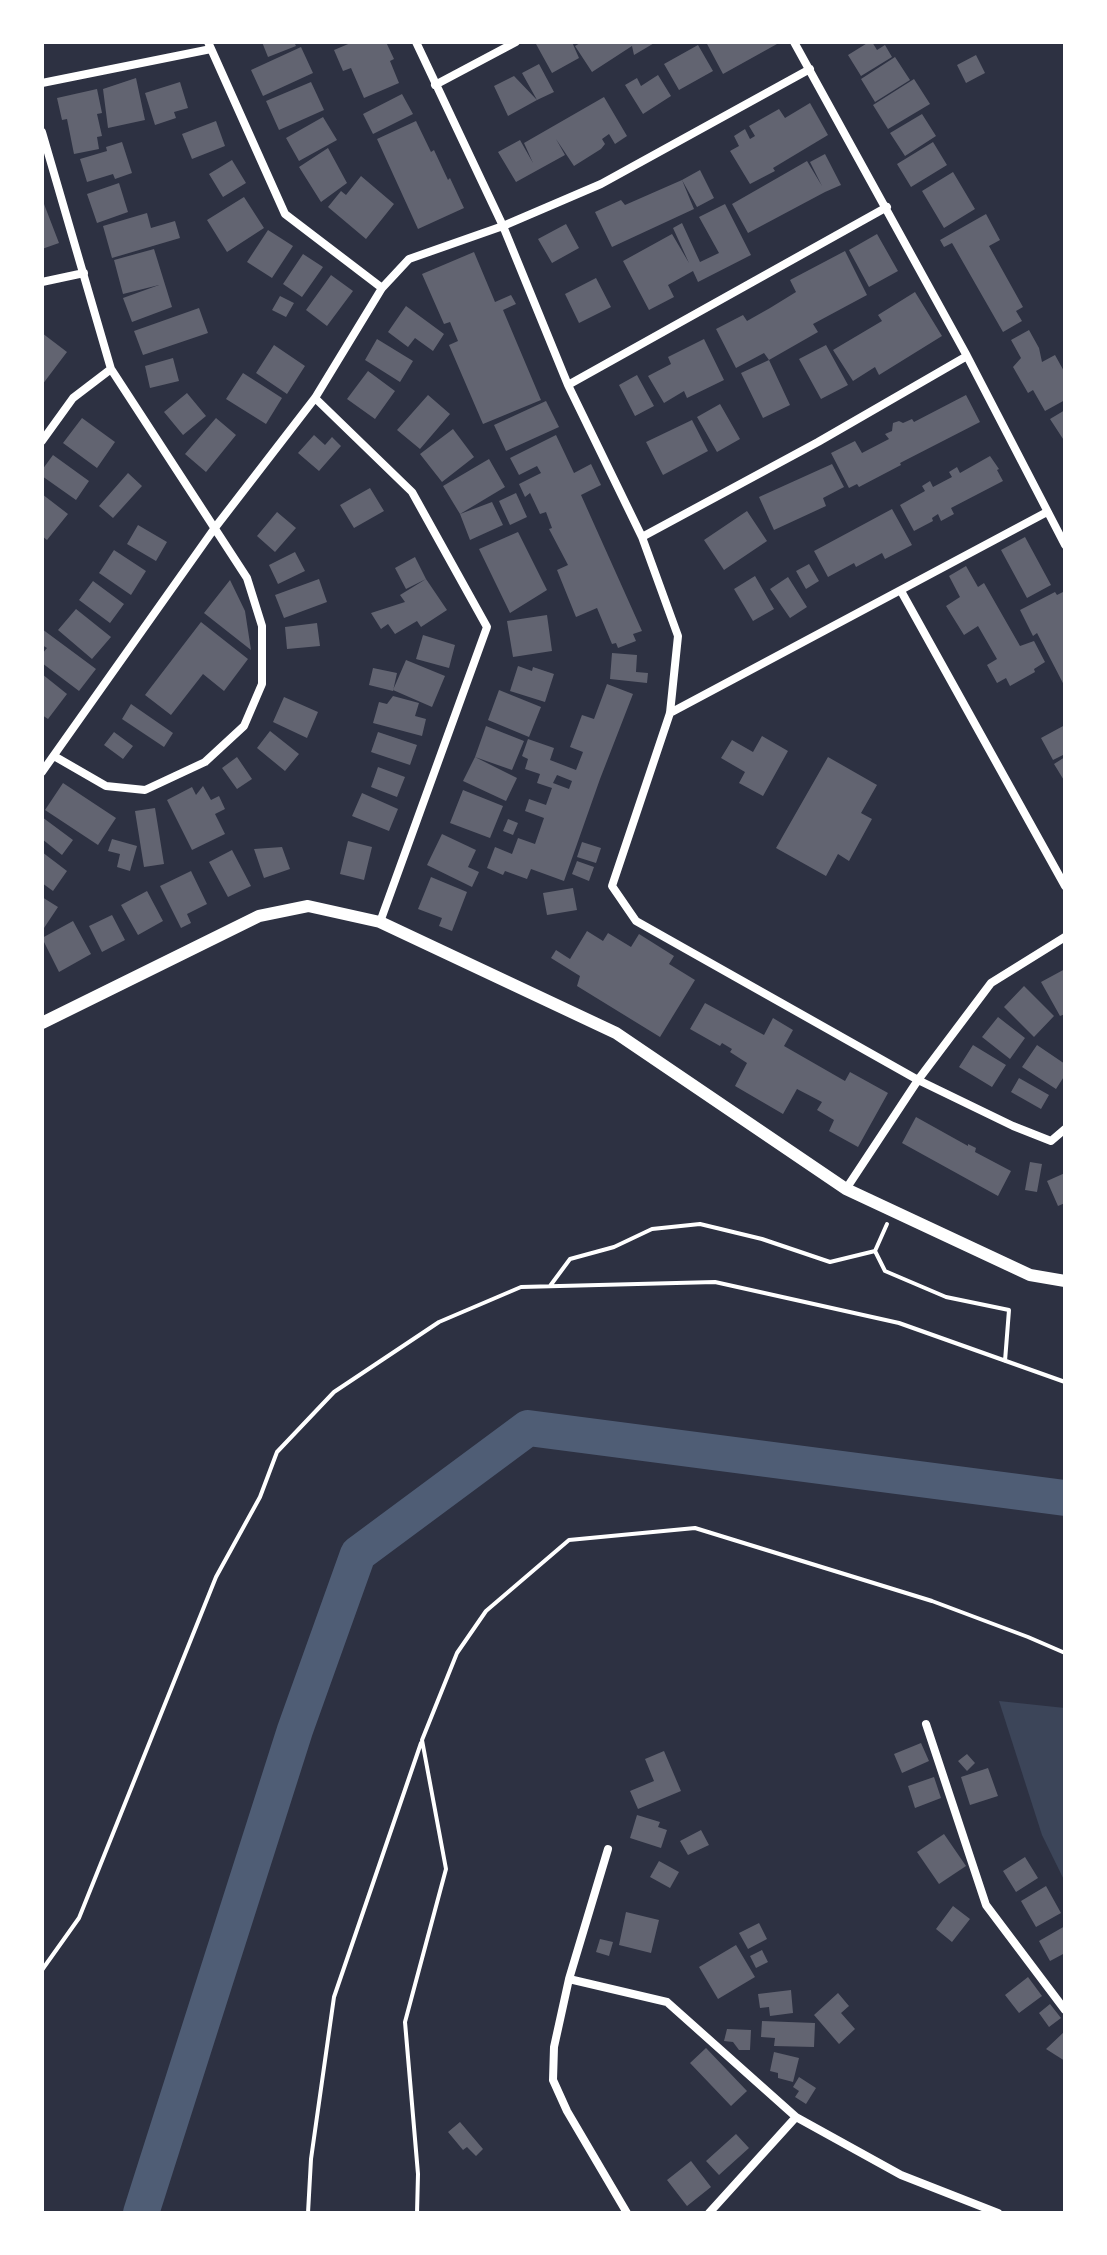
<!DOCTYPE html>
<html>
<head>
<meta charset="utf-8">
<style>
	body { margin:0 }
	#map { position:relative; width:1107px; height:2255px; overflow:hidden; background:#2d3142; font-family:"Public Sans",sans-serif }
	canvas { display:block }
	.frame { position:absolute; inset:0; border:44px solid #fff; pointer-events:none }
</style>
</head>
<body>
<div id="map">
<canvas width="1107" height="2255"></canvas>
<div class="frame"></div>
</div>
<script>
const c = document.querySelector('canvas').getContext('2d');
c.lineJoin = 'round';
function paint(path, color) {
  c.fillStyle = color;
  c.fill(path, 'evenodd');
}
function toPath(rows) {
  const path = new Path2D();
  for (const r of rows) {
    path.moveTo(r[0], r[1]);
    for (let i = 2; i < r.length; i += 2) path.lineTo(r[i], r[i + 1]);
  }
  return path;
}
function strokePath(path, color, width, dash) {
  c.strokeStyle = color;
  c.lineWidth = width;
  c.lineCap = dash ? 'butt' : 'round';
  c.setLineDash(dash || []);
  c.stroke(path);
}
const green = toPath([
	[999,1701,1065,1708,1065,1882,1042,1835]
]);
const river = toPath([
	[141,2213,295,1730,358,1554,528,1428,1065,1498]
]);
const building = toPath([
	[262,42,294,42,296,46,268,57],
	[353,42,386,42,394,59,390,61,399,83,364,98,351,68,343,71,334,50],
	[540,42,572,42,579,58,552,73,536,44],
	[582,42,656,42,634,55,632,46,592,72,575,46],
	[706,42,775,42,777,44,723,74],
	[869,42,872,42,877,50,885,45,892,57,861,76,848,55],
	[698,45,713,71,679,90,664,64],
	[301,47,313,73,263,96,251,70],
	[976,55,985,73,966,83,957,65],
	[895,57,910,80,875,102,861,79],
	[539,64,554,92,537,100,508,116,494,86,514,76,537,100,522,73],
	[658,75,671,96,643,114,625,85,637,78,641,86],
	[136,78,145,120,108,128,103,89],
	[914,79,930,104,888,129,873,105],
	[180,82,188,108,174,112,176,118,155,125,145,93],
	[311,82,324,110,279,130,266,101],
	[97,89,102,113,97,114,102,136,97,137,99,149,74,154,67,119,62,120,57,98],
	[402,94,413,114,373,134,363,114],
	[604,97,627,136,615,144,609,134,602,139,605,144,601,149,574,166,556,139,565,155,516,182,498,152,520,140,533,163,524,143],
	[810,103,828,135,773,168,775,171,750,184,730,151,739,146,734,136,745,129,750,139,755,136,749,126,779,109,785,118],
	[922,114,936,136,905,156,890,133],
	[323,117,337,140,299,161,286,138],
	[216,121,225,146,192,159,182,134],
	[416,121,431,152,434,150,448,180,450,178,464,208,418,229,377,139],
	[122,142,132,173,115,179,113,174,87,182,80,159,107,151,106,147],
	[933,142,947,165,911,187,897,164],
	[328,148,347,183,321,202,299,167],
	[825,154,841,185,825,192,748,233,732,204,807,161,822,186,810,162],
	[232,160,246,183,223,197,209,174],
	[700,170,714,198,697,207,682,180],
	[953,172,975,209,944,228,922,191],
	[361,176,394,204,366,239,328,207,341,191,346,195],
	[682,180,694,209,612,247,595,212,621,200,625,205],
	[119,183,128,212,97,223,87,194],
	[244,197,264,228,227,252,207,220],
	[44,204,59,243,42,249,42,205],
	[725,204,751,255,698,282,693,271,668,285,664,277,674,297,649,310,623,261,672,234,689,263,673,228,682,223,700,262,719,253,699,217],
	[147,213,151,228,175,221,180,238,112,258,103,226],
	[986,214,1000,240,989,246,1023,307,1016,311,1022,321,1003,332,952,243,944,247,940,240],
	[566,224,579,248,552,263,538,239],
	[268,230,293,246,272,278,247,262],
	[877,234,898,271,869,287,849,250],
	[154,249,172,307,132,322,123,298,159,285,123,294,114,260],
	[845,251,867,295,813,324,818,332,769,360,764,353,736,368,716,329,743,315,747,321,770,308,796,292,790,280],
	[474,252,495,302,511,295,516,304,503,310,541,400,483,424,449,345,458,341,450,322,444,324,422,274],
	[303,254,323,267,302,297,283,284],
	[331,275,353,291,327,326,306,310],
	[596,278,611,307,579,323,565,294],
	[915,292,942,336,879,375,875,367,853,381,833,350,882,321,878,315],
	[280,296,294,303,286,317,272,310],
	[406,306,444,334,433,351,415,338,408,347,388,332],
	[199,308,208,333,143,355,134,331],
	[1029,330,1039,348,1042,362,1055,355,1065,373,1065,400,1045,411,1033,390,1028,393,1013,367,1021,358,1011,340],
	[42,333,67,352,42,385],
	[377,339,413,361,400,382,365,360],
	[704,339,724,380,687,398,684,391,664,403,648,376,671,364,668,357],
	[274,345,305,366,287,394,256,373],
	[826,345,848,385,821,399,799,359],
	[173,358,179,381,150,388,145,366],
	[769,360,790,405,763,418,741,373],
	[368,371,395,391,375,419,347,399],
	[243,373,282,398,266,424,226,399],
	[637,375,654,406,635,416,619,385],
	[187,393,206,416,183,435,164,412],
	[428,395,450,414,420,449,397,430],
	[966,395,980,422,900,463,901,465,859,487,857,484,849,488,831,453,855,441,862,453,889,439,885,434,892,431,893,423,899,421,903,423,912,419,914,422],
	[546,401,559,427,506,451,494,425],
	[720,404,740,439,717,452,697,417],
	[1065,410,1065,442,1050,419],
	[82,418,115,442,97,468,63,443],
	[216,418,236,435,206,472,185,454],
	[692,420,708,451,663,475,646,442],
	[453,429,474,457,442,482,420,454],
	[314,435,325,445,332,437,341,446,319,471,298,453],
	[556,435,574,473,591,464,601,485,581,495,642,631,633,634,636,641,618,648,616,643,612,644,597,608,576,617,557,570,568,565,549,529,552,528,546,512,540,514,530,493,525,497,519,484,541,473,537,466,519,475,510,458],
	[53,455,89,481,76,500,42,476,42,470],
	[990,456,999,469,997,470,1003,481,951,508,954,514,941,521,938,514,932,518,933,521,914,531,900,505,925,491,922,486,930,481,933,487,952,477,949,472,957,467,960,473],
	[489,459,505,487,460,514,443,486],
	[832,464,844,487,823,498,826,506,774,530,759,497],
	[128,473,142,486,113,518,99,506],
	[370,488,384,511,354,528,340,505],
	[516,493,527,517,510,525,499,501],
	[42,494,68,514,47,540,42,536],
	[492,502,503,525,470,540,460,514],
	[892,509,912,545,885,559,882,553,856,567,854,563,828,577,814,551],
	[747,511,767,541,724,570,704,540],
	[277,512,296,528,275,552,257,536],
	[138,525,167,542,156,561,127,544],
	[518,532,547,590,510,613,479,549],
	[1025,537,1051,585,1027,598,1001,550],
	[114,550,146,571,131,595,99,573],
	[295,552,305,571,278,584,269,565],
	[415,557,426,579,447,610,421,627,417,621,395,634,388,624,381,629,371,613,405,602,400,595,426,579,406,589,395,568],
	[809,564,819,581,806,589,796,571],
	[966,566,978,587,984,583,1020,646,1034,641,1045,662,1034,669,1035,672,1010,686,1006,678,997,683,987,665,997,659,978,626,964,635,946,606,960,597,949,576],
	[755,576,774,609,753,621,734,589],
	[788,577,807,607,790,618,770,589],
	[319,579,327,602,284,618,275,595],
	[230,580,245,611,251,650,204,613],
	[93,581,124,604,110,623,79,600],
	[1065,591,1064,609,1065,687,1037,633,1033,636,1020,610,1055,592,1057,595],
	[76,609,111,637,92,659,58,630],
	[547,615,552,651,513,657,507,621],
	[201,622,248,659,224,691,203,674,171,715,145,695],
	[317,623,320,646,287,649,285,627],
	[42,629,96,669,79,691,42,663,42,654,47,648,42,645],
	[423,635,455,645,449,668,416,659],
	[612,653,637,655,636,672,648,673,647,683,610,679],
	[406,660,445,676,432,707,393,690],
	[518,666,532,671,533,667,554,674,545,702,510,691],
	[373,668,397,673,393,691,369,685],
	[42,674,67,694,48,719,42,715],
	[607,684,633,694,600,779,564,881,531,869,527,879,505,871,503,875,487,868,495,847,512,854,518,838,535,844,544,818,525,811,529,799,546,805,552,788,537,783,540,774,525,769,528,759,522,756,528,739,554,748,550,760,576,770,583,752,570,747,582,715,594,719],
	[557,775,572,781,569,789,553,783],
	[499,690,541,707,529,737,488,720],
	[393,696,419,703,415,716,426,719,422,736,373,723,379,702,387,704],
	[284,697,318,712,307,738,273,722],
	[131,704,173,733,164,747,122,719],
	[1065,725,1065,754,1053,760,1041,738],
	[486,726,524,741,512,770,475,757,517,778,506,801,463,781,475,757],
	[270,731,299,754,285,771,257,748],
	[114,732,133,746,123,759,104,745],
	[378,732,417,745,410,765,371,752],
	[762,736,788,751,763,796,739,783,745,772,721,758,732,740,753,752],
	[237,757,252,779,237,789,222,768],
	[828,757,877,785,861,813,872,819,849,861,838,854,826,876,776,848],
	[1065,757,1065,782,1054,764],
	[378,767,405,777,397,797,371,787],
	[63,783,116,818,98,845,45,810],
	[203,786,211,800,219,796,225,809,215,814,225,834,192,850,167,800,192,787,196,795],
	[463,790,503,806,490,838,450,823],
	[362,793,398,809,389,831,352,816],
	[155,808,164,864,144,867,135,811],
	[42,817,73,840,62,855,42,839],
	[508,819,518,823,513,835,503,831],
	[442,834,476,850,468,867,479,872,472,887,427,865],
	[112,839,137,846,130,871,117,867,120,854,108,851],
	[348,841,372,847,364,880,340,874],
	[582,842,601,848,596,863,577,857],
	[282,847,290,869,264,878,254,849],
	[232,850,251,886,228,897,209,862],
	[42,852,67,871,53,891,42,883],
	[577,861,594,867,589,881,572,874],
	[191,871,207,904,187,914,191,923,181,928,160,886],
	[431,877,467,892,452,931,439,926,442,918,418,909],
	[573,888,577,910,547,915,543,893],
	[147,891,163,921,138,935,121,905],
	[42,897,58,907,42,931],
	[112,915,125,940,102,952,89,926],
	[73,921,91,954,59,972,42,938],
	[587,931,603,941,608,933,631,947,639,934,674,956,669,964,695,980,660,1037,577,986,580,976,551,958,556,950,570,959],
	[1065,969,1065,1014,1060,1016,1041,982],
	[1024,986,1054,1016,1034,1037,1004,1007],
	[705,1003,764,1035,773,1018,793,1030,784,1046,845,1081,850,1072,888,1093,858,1147,829,1131,834,1120,817,1110,822,1102,797,1089,783,1114,735,1086,747,1063,730,1052,732,1049,722,1043,720,1046,690,1029],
	[998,1017,1025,1038,1010,1059,982,1037],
	[973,1045,1006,1065,992,1087,959,1067],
	[1037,1045,1065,1064,1065,1075,1056,1089,1022,1067],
	[1019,1078,1049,1095,1041,1109,1011,1092],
	[916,1117,968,1146,968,1144,976,1148,975,1152,1011,1171,998,1196,902,1143],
	[1030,1162,1042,1164,1037,1192,1025,1190],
	[1065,1173,1065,1203,1058,1206,1047,1181],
	[921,1743,929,1761,902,1773,894,1754],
	[664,1751,681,1791,638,1809,630,1791,654,1781,645,1759],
	[967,1754,975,1763,967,1771,958,1761],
	[988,1768,998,1796,970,1805,961,1777],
	[934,1777,941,1798,915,1808,908,1786],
	[637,1815,660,1822,658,1827,667,1830,661,1848,630,1838],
	[701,1830,709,1845,688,1855,680,1841],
	[944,1834,966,1866,939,1884,917,1852],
	[1025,1857,1038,1878,1016,1892,1003,1871],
	[659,1861,679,1872,670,1888,650,1877],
	[1046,1886,1061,1913,1036,1927,1021,1901],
	[953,1906,970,1919,952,1942,936,1929],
	[626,1912,659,1920,651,1953,619,1945],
	[759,1923,767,1939,748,1949,739,1933],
	[1065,1926,1065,1953,1050,1961,1039,1941],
	[600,1939,613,1942,609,1956,596,1952],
	[736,1945,755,1977,718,1999,699,1967],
	[762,1950,768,1962,756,1968,750,1956],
	[1028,1977,1042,1996,1019,2013,1005,1995],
	[791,1990,793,2013,770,2016,769,2007,760,2008,758,1994],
	[838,1993,849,2006,841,2013,855,2029,839,2044,814,2015],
	[1050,2004,1061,2018,1049,2027,1039,2013],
	[762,2021,815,2023,814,2047,774,2046,775,2038,761,2037],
	[727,2029,751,2030,750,2050,739,2050,733,2042,724,2041],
	[1065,2031,1065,2061,1046,2049],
	[706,2048,747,2091,731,2106,690,2063],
	[774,2052,799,2058,793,2082,778,2078,778,2073,770,2071],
	[799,2077,816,2088,806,2104,795,2097,799,2091,793,2087],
	[460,2122,483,2149,476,2156,467,2147,463,2150,448,2132],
	[736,2134,749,2148,719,2175,706,2161],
	[691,2161,711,2187,687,2206,667,2180]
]);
const path = toPath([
	[887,1224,875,1251,885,1271,946,1297,1009,1310,1005,1361],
	[550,1286,570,1259,614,1247,652,1229,700,1224,762,1239,830,1262,875,1251],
	[42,1970,79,1918,216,1577,260,1497,277,1452,334,1392,439,1322,521,1287,715,1282,899,1323,1065,1382],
	[308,2213,311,2159,334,1997,421,1743],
	[417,2213,418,2174,405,2022,446,1869,422,1740,457,1653,486,1611,569,1540,695,1528,932,1601,1028,1637,1065,1653]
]);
const minor = toPath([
	[208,42,285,214,382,288],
	[416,42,503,226,568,385,642,537,678,636,670,713,612,886,636,921,918,1080,1013,1126,1051,1141,1065,1129],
	[794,42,967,356,1065,545],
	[42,83,211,49],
	[435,85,516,42],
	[42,132,111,369,247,578,262,626,262,684,244,726,205,762,145,790,106,786,54,756],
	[42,282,84,273],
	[568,385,887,207],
	[315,398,412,492,487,627,380,922],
	[42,441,73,398,111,369],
	[642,537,818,442,967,356],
	[901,591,1065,886],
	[670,713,1047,512],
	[42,772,214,529,315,398,382,288,409,259,503,226,601,184,810,69],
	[846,1189,918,1080,991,983,1065,937],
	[926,1724,986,1905,1065,2010],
	[608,1849,569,1979,554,2047,553,2080,567,2111,627,2213],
	[569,1979,667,2002,796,2117,901,2175,998,2213],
	[709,2213,796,2117]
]);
const tertiary = toPath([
	[42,1023,259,916,308,906,380,922,616,1033,846,1189,1030,1275,1065,1281]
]);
paint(green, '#3c4559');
strokePath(river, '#4f5d75', 36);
paint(building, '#626471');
strokePath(path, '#fff', 4);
strokePath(minor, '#fff', 8);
strokePath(tertiary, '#fff', 12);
</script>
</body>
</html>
